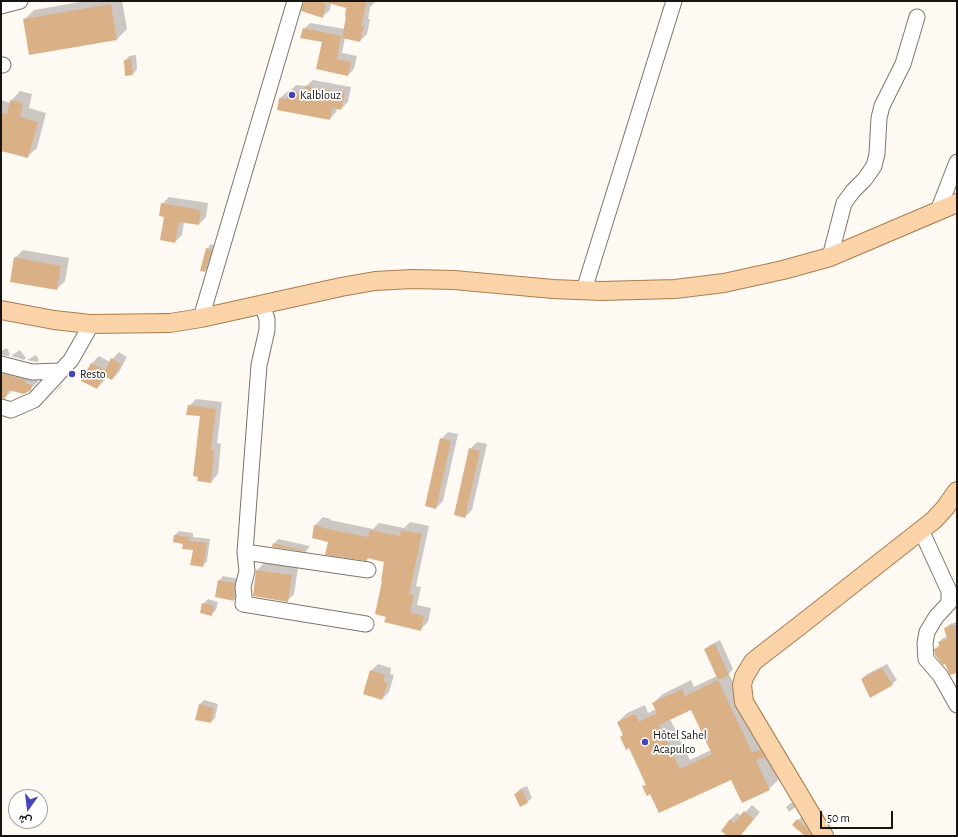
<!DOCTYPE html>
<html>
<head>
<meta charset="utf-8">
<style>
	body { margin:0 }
	#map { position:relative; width:958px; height:837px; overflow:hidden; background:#fff9f4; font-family:"Alegreya Sans",Vazirmatn,sans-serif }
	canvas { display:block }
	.frame { position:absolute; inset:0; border:2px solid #171411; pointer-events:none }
	.north { position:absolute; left:8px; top:789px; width:40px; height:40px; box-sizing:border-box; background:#fff; border:1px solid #a2a1a0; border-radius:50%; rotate:194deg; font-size:11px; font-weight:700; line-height:16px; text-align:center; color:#171411 }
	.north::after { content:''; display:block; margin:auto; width:14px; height:18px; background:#4645bb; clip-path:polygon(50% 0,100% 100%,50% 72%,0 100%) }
	.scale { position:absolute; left:820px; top:811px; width:73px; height:18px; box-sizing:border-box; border:2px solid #171411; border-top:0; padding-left:5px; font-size:12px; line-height:14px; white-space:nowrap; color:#171411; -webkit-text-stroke:3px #fff; paint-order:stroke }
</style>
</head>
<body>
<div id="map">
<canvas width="958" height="837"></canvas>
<div class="frame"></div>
<div class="north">ش</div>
<div class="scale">50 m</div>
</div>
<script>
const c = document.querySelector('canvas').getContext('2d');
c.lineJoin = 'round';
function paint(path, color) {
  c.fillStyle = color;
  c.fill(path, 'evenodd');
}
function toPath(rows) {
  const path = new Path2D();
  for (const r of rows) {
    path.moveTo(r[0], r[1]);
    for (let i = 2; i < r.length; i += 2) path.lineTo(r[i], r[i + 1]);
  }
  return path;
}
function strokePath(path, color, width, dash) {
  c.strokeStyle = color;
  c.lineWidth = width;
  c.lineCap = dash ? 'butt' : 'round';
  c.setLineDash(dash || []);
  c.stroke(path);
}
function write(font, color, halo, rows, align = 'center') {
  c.font = font + ' "Alegreya Sans",sans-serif';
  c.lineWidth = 3.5;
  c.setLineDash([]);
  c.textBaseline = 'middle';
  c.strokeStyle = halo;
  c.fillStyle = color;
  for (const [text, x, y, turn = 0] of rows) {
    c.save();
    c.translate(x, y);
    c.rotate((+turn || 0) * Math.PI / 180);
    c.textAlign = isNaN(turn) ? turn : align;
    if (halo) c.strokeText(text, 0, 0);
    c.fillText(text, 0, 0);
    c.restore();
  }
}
const shadow = toPath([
	[85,1,122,1,127,29,117,39,30,54,24,20,34,10],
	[304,1,376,1,370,7,368,19,370,19,367,34,360,41,345,38,342,53,357,56,354,69,348,75,323,41,304,29,310,23,345,29,348,8,331,3,330,10,322,17],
	[136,55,137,69,133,74,125,61,129,56],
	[313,80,351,87,348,102,341,109,337,108,336,112,330,119,280,98,287,92,289,92,296,85,306,86],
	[20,91,32,94,29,108,46,113,37,148,27,157,1,150,1,100,10,103,11,101],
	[169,197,208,203,206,217,199,224,184,222,182,235,175,242,162,204],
	[211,244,216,246,210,266,205,271,207,249],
	[23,250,69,258,65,281,57,289,15,258],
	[7,348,10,354,9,356,1,355,1,351],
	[20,350,26,358,24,360,11,356],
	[119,352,127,357,119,372,112,379,107,376,104,381,97,388,83,380,92,363,99,356,110,362],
	[36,355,39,360,37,362,27,360],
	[1,367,39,378,38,382,30,389,12,390,5,398,1,398],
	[61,385,62,386,50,398,57,390],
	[196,399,222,402,217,443,221,444,218,474,211,482,201,415,189,406],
	[448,432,458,434,443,501,436,508,441,439],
	[477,442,487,444,472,510,465,517,470,449],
	[323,517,331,519,330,520,373,529,379,523,404,528,410,522,429,526,416,586,421,587,417,605,431,608,428,622,420,630,387,616,384,581,385,561,369,557,367,560,329,541,315,525],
	[179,531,193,533,193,537,210,539,207,561,203,566,194,549,184,543,174,541,175,535],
	[278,539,310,546,306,551,273,546],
	[264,563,298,568,294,594,287,601,257,570],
	[223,576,239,579,239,595,234,600,219,581],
	[208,599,218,602,216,610,211,615,203,604],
	[957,622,957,674,956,672,945,663,935,649,940,644,939,642,943,638,947,637,945,628,950,624],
	[720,640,733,669,729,674,779,779,769,789,732,778,651,793,644,787,647,784,629,747,621,737,623,734,618,722,627,713,645,705,648,713,656,709,653,703,663,694,691,680,694,687,717,676,705,649,710,645],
	[692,709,711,750,690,760,670,719],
	[378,664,391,668,390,674,394,675,389,692,382,699,371,671],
	[887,664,897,680,892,684,862,679,867,674],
	[204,700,218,704,215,718,211,722,196,719,200,704],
	[527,786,532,798,527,802,515,794,520,789],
	[793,801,797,806,789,812,786,807],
	[752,805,760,812,740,836,729,836,730,820,737,813,741,816],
	[803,816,819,836,807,836,798,820]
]);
const building = toPath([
	[304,1,318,1,326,3,323,18,301,11],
	[329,1,367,1,361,26,364,26,360,42,342,38,346,17,345,17,346,8,328,3],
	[111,4,117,40,29,55,23,19],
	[303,28,341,36,337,59,351,62,348,76,316,69,322,42,300,38],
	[131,59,133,75,125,76,124,60],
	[305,86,345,93,341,110,332,108,330,120,277,110,279,98,287,99,288,91,304,94],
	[10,100,23,103,20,117,38,122,28,158,1,151,1,112,7,114],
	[161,203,201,210,199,225,179,222,175,243,160,240,164,217,159,216],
	[206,248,212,250,205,272,200,271],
	[14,257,61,266,57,290,10,282],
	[111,358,121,364,112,380,104,376,97,389,81,381,91,363,105,370],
	[1,373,26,380,25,383,32,385,31,390,24,394,8,390,5,399,1,398],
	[188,405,216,409,211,450,214,451,211,483,197,481,198,477,193,476,200,416,186,415],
	[440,438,451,441,436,509,425,506],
	[469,448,480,451,465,518,454,515],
	[314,525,323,527,323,528,368,537,370,530,400,536,401,530,422,534,409,594,414,595,410,613,424,616,421,631,384,622,386,617,375,614,382,581,381,581,384,562,367,558,367,561,325,555,328,542,312,538],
	[174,535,190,537,189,541,207,543,203,567,190,565,193,550,182,549,183,544,173,542],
	[273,543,306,551,306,552,272,547],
	[256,570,292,575,288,602,253,596],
	[218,580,235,583,234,601,215,597],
	[202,603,214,606,212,616,200,613],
	[957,624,957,673,950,675,945,664,943,665,935,655,934,649,940,647,938,642,947,639,944,628],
	[715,644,729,675,718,680,704,649],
	[882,668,893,685,870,698,861,679],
	[370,670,385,675,383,681,388,683,382,700,363,694],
	[718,680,752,752,760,750,765,757,756,760,770,790,742,803,731,780,659,813,650,794,647,796,642,786,646,785,629,748,626,750,620,737,623,735,617,722,635,714,639,722,657,713,652,703,682,689,685,696],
	[691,710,712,754,680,769,659,725],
	[199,704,214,708,211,723,195,720],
	[522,790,528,803,520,807,514,794],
	[744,811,754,819,740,836,727,836,721,831,730,819,734,823],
	[797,819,806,827,812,836,805,836,792,825]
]);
const minor = toPath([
	[1,6,20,1],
	[1,65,3,65],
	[938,211,957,162],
	[830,257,844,203,853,191,865,179,874,166,877,154,879,118,882,106,903,64,917,17],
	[584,290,674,1],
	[262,304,267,319,267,330,259,365,245,552,368,570],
	[201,318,295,1],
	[1,364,32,372,60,371],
	[1,407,11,410,34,400,71,360,87,332,90,324],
	[921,530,949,591,949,603,936,617,927,632,925,643,926,659,940,675,957,705],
	[245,552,247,571,243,587,244,596,243,604,366,624]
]);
const major = toPath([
	[1,310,54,320,90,324,170,323,201,318,341,287,375,281,412,279,454,280,553,289,601,291,675,289,724,283,783,270,830,257,957,203],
	[824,836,744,702,742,685,744,677,753,662,759,657,798,627,934,520,945,508,957,491]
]);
const markers = [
	[292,95,4,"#4645bb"],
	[72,374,4,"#4645bb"],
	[645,742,4,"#4645bb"]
];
const poiNames = [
	["Kalblouz",300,95],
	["Resto",80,374],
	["Hôtel Sahel",653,735],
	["Acapulco",653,749]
];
paint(shadow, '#0003');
paint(building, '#dab187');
strokePath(minor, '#7d756d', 17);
strokePath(major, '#a97d4f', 20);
strokePath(minor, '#fff', 15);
strokePath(major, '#fad3a9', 18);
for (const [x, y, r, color] of markers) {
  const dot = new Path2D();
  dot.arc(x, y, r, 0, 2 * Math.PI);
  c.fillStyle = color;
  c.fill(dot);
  strokePath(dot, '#fff', 1.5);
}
write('12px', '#171411', '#fff', poiNames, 'left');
</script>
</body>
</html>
